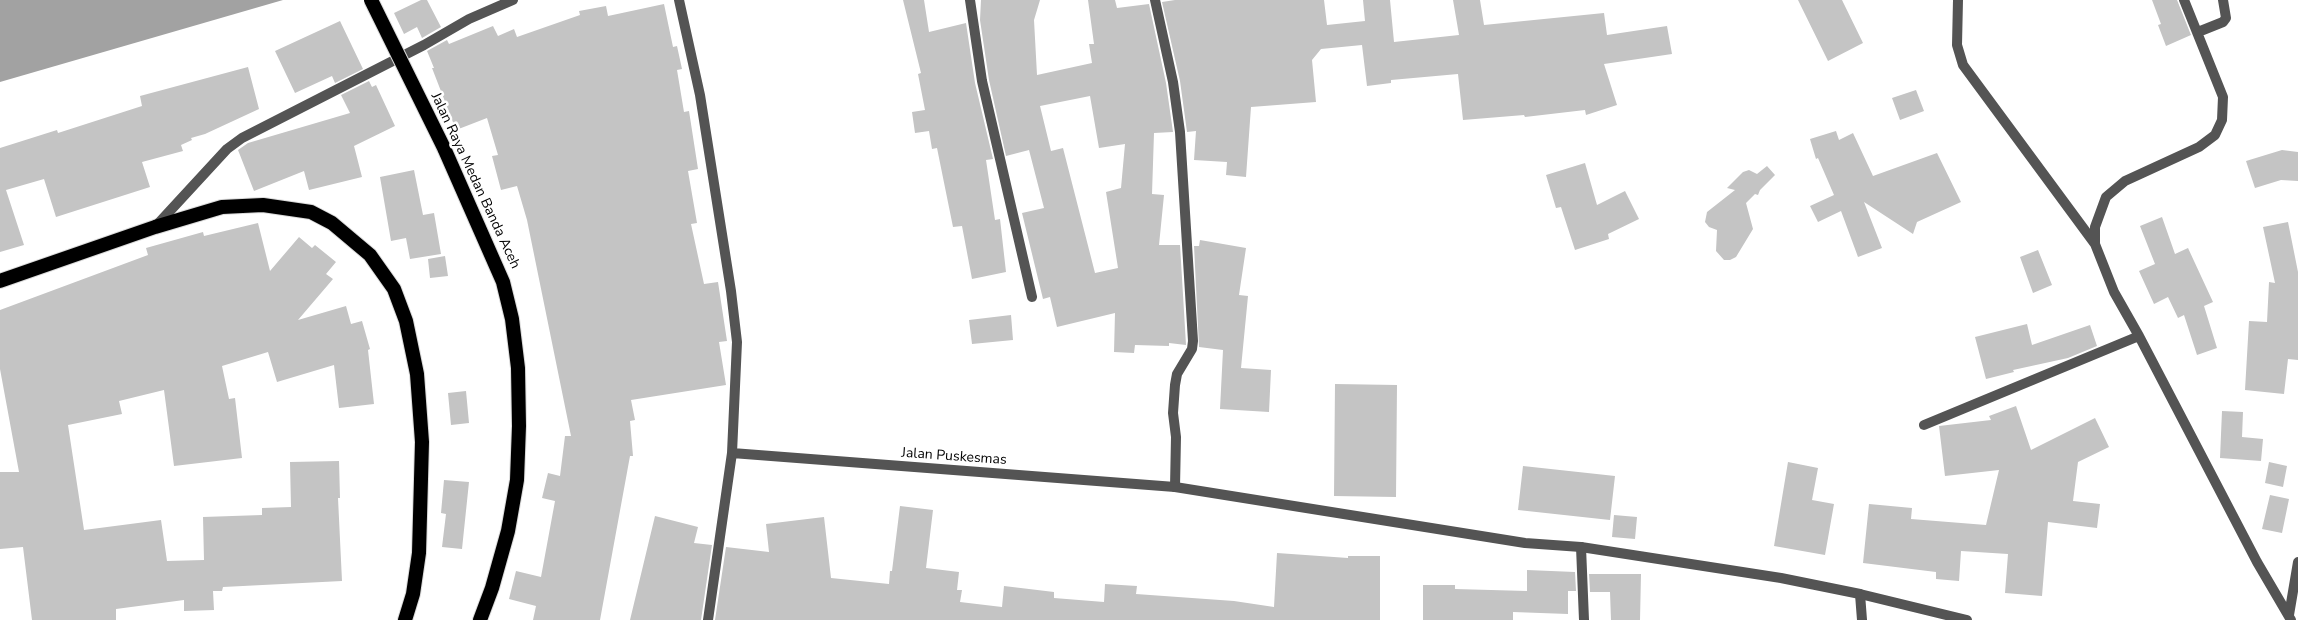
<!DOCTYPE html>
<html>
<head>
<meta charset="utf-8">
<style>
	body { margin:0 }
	canvas { display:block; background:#fff }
</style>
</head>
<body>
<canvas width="2298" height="620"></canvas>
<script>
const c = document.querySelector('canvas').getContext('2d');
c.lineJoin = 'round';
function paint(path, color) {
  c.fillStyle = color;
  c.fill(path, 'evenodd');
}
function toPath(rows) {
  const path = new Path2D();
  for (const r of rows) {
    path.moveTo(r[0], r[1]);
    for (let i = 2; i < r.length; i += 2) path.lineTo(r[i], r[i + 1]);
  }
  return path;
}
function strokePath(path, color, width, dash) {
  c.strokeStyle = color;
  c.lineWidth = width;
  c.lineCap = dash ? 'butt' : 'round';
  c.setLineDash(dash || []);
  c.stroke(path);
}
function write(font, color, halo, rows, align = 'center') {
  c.font = font + ' "Nunito Sans",sans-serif';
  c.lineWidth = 5;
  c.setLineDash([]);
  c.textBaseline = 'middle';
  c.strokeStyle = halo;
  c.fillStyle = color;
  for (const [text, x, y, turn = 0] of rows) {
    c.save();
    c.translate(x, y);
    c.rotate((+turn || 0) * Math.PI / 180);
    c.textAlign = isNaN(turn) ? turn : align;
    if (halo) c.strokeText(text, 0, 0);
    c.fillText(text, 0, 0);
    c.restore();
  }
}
const water = toPath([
	[0,0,283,0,0,82]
]);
const building = toPath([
	[421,0,427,0,441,27,422,38,417,27,404,34,394,13],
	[903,0,924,0,929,32,966,23,975,83,993,159,986,160,995,220,1000,219,1006,272,972,279,962,226,953,227,937,148,932,149,929,131,915,133,912,112,925,110,918,74,921,73],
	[981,0,1040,0,1034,20,1037,75,1092,63,1089,44,1094,44,1088,0,1115,0,1117,8,1149,4,1166,83,1173,132,1154,133,1152,194,1164,195,1159,245,1180,245,1186,345,1169,343,1169,346,1135,345,1134,353,1114,352,1115,313,1057,327,1050,297,1043,299,1022,213,1044,208,1029,150,1006,156,989,80,980,20],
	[1090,96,1099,148,1125,144,1121,188,1106,192,1118,268,1095,273,1063,148,1051,151,1040,106],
	[1175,0,1324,0,1327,25,1365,21,1363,0,1390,0,1394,42,1459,35,1453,0,1480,0,1484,25,1604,13,1607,35,1667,26,1672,54,1604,64,1617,105,1586,115,1585,110,1525,117,1524,115,1463,120,1458,74,1391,80,1391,83,1367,86,1362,45,1321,49,1312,60,1316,102,1251,107,1246,177,1226,175,1227,162,1194,160,1196,131,1187,132,1180,81,1162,2],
	[1798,0,1842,0,1863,43,1828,61],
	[2152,0,2177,0,2191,35,2166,46,2158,25,2161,24],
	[664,4,673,47,677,46,682,69,677,70,684,112,689,111,698,169,688,171,697,223,691,224,704,284,718,282,727,341,719,342,726,385,631,400,635,420,630,421,633,456,630,456,600,620,533,620,536,606,509,599,516,571,541,577,555,501,542,498,548,473,560,476,565,436,571,436,527,220,517,186,501,190,492,156,498,155,487,118,456,130,432,68,434,68,427,51,447,40,449,44,493,26,498,36,514,29,517,37,580,15,579,11,606,6,608,16],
	[340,21,363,69,335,83,332,76,295,93,275,51],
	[248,67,259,109,205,134,191,138,192,140,181,145,183,151,142,162,150,187,56,217,44,179,6,190,24,245,0,252,0,148,57,130,58,133,142,106,140,96],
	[369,81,372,87,376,85,395,126,354,146,362,177,309,190,304,171,254,191,238,150,248,143,350,113,341,95],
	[1916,90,1924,111,1900,120,1892,98],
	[1836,131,1839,140,1853,133,1873,176,1937,153,1961,202,1917,222,1913,234,1864,202,1882,248,1858,257,1841,211,1818,222,1810,206,1834,195,1818,158,1816,159,1810,139],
	[2282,150,2298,152,2298,181,2281,180,2255,188,2246,161],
	[1585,163,1597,205,1625,191,1639,219,1608,234,1609,239,1575,250,1561,207,1556,208,1546,175],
	[1767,166,1775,175,1760,190,1758,195,1755,194,1746,203,1753,229,1736,257,1730,260,1724,260,1716,251,1717,230,1709,227,1705,222,1707,212,1735,190,1727,188,1743,172,1749,170,1757,174],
	[414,170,423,215,434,213,441,254,410,259,406,238,391,241,380,177],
	[2162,217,2175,254,2188,248,2213,302,2204,306,2217,348,2197,355,2184,315,2178,318,2168,297,2154,304,2139,271,2155,264,2140,226],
	[2288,222,2298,272,2298,360,2288,359,2284,394,2245,390,2249,321,2267,322,2269,282,2275,283,2263,227],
	[258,223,270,271,299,237,312,248,315,245,336,262,326,274,333,279,298,320,346,306,351,324,362,321,370,349,368,350,374,404,339,408,334,365,277,382,268,352,222,366,229,399,235,398,242,458,174,466,164,390,119,401,122,414,68,425,84,530,161,520,167,561,204,560,203,517,262,515,262,508,291,507,290,462,339,461,340,498,338,498,342,581,223,587,222,591,213,591,214,610,184,611,184,600,116,609,116,620,32,620,23,547,0,549,0,472,19,472,0,369,0,310,148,255,146,248,203,232,204,236],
	[1200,240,1246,248,1239,295,1248,296,1241,368,1271,370,1269,412,1220,409,1223,350,1199,347,1194,246,1199,246],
	[2038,250,2052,285,2033,293,2020,257],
	[445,256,448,276,430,278,428,259],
	[1011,315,1013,340,972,344,969,320],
	[2027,324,2032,345,2090,325,2097,346,2068,358,2013,370,2014,372,1986,379,1975,337],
	[1335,384,1397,385,1396,497,1334,496],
	[466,391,469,423,451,425,448,393],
	[2016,406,2031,450,2095,418,2109,447,2078,462,2073,501,2100,504,2097,528,2048,522,2042,596,2005,593,2008,554,1961,551,1959,581,1936,579,1936,572,1863,563,1869,504,1912,508,1911,519,1986,525,1999,470,1945,476,1939,426,1991,420,1989,416],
	[2222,411,2243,412,2242,437,2263,439,2261,461,2220,458],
	[1788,462,1818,468,1812,500,1834,504,1825,555,1774,546],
	[2269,462,2287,466,2283,487,2265,483],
	[1523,466,1615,476,1610,520,1518,510],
	[444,480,469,482,462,549,442,547,446,514,441,513],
	[2270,495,2289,499,2282,533,2262,529],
	[900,506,933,510,926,568,959,572,957,590,962,590,960,602,1002,607,1004,586,1054,592,1054,598,1104,602,1105,584,1137,586,1136,594,1234,601,1274,607,1277,553,1348,558,1348,556,1380,556,1380,620,715,620,726,547,769,552,766,524,824,517,831,578,889,584,890,571,892,571],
	[1614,515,1637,517,1635,539,1612,537],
	[655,516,698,527,694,543,712,545,701,620,630,620],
	[1527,570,1575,572,1576,591,1568,591,1568,614,1513,612,1513,620,1423,620,1423,585,1455,585,1455,589,1527,591],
	[1589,574,1641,574,1640,620,1611,620,1610,592,1590,592]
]);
const minor = toPath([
	[970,0,982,81,1032,297],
	[1155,0,1173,82,1180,132,1193,341,1192,349,1177,374,1175,385,1173,413,1176,437,1175,487],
	[1958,0,1957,45,1963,65,2095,244,2114,292,2139,336,2257,562,2291,620],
	[2198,32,2223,22,2226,18,2223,0],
	[2095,244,2095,227,2106,197,2125,181,2199,147,2215,135,2222,120,2223,97,2184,0],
	[1924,425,2139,336],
	[1581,547,1584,620],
	[1860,594,1862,620],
	[2289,615,2298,562]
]);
const tertiary = toPath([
	[679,0,700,95,731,291,737,342,732,453,708,620],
	[156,226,227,149,242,138,424,45,469,19,513,0],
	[732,453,1175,487,1525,543,1581,547,1781,578,1860,594,1967,620]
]);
const trunk = toPath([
	[444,148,503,282,512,319,518,368,519,426,517,480,508,531,492,588,480,620],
	[0,281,155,227,222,207,263,205,311,212,332,223,370,255,394,289,406,321,417,374,422,442,419,553,413,594,405,620]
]);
const trunkBridge = toPath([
	[371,0,444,148]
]);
const streetNames = [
	["Jalan Raya Medan Banda Aceh",475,181,65],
	["Jalan Puskesmas",954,457,4]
];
paint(water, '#a2a2a2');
paint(building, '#c4c4c4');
strokePath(trunk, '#dbdbdb', 16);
strokePath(minor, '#545454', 10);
strokePath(tertiary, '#545454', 10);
strokePath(trunk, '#000', 14);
strokePath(trunkBridge, '#dbdbdb', 16, []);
strokePath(trunkBridge, '#000', 14);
write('14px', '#000', '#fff', streetNames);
</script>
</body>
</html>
